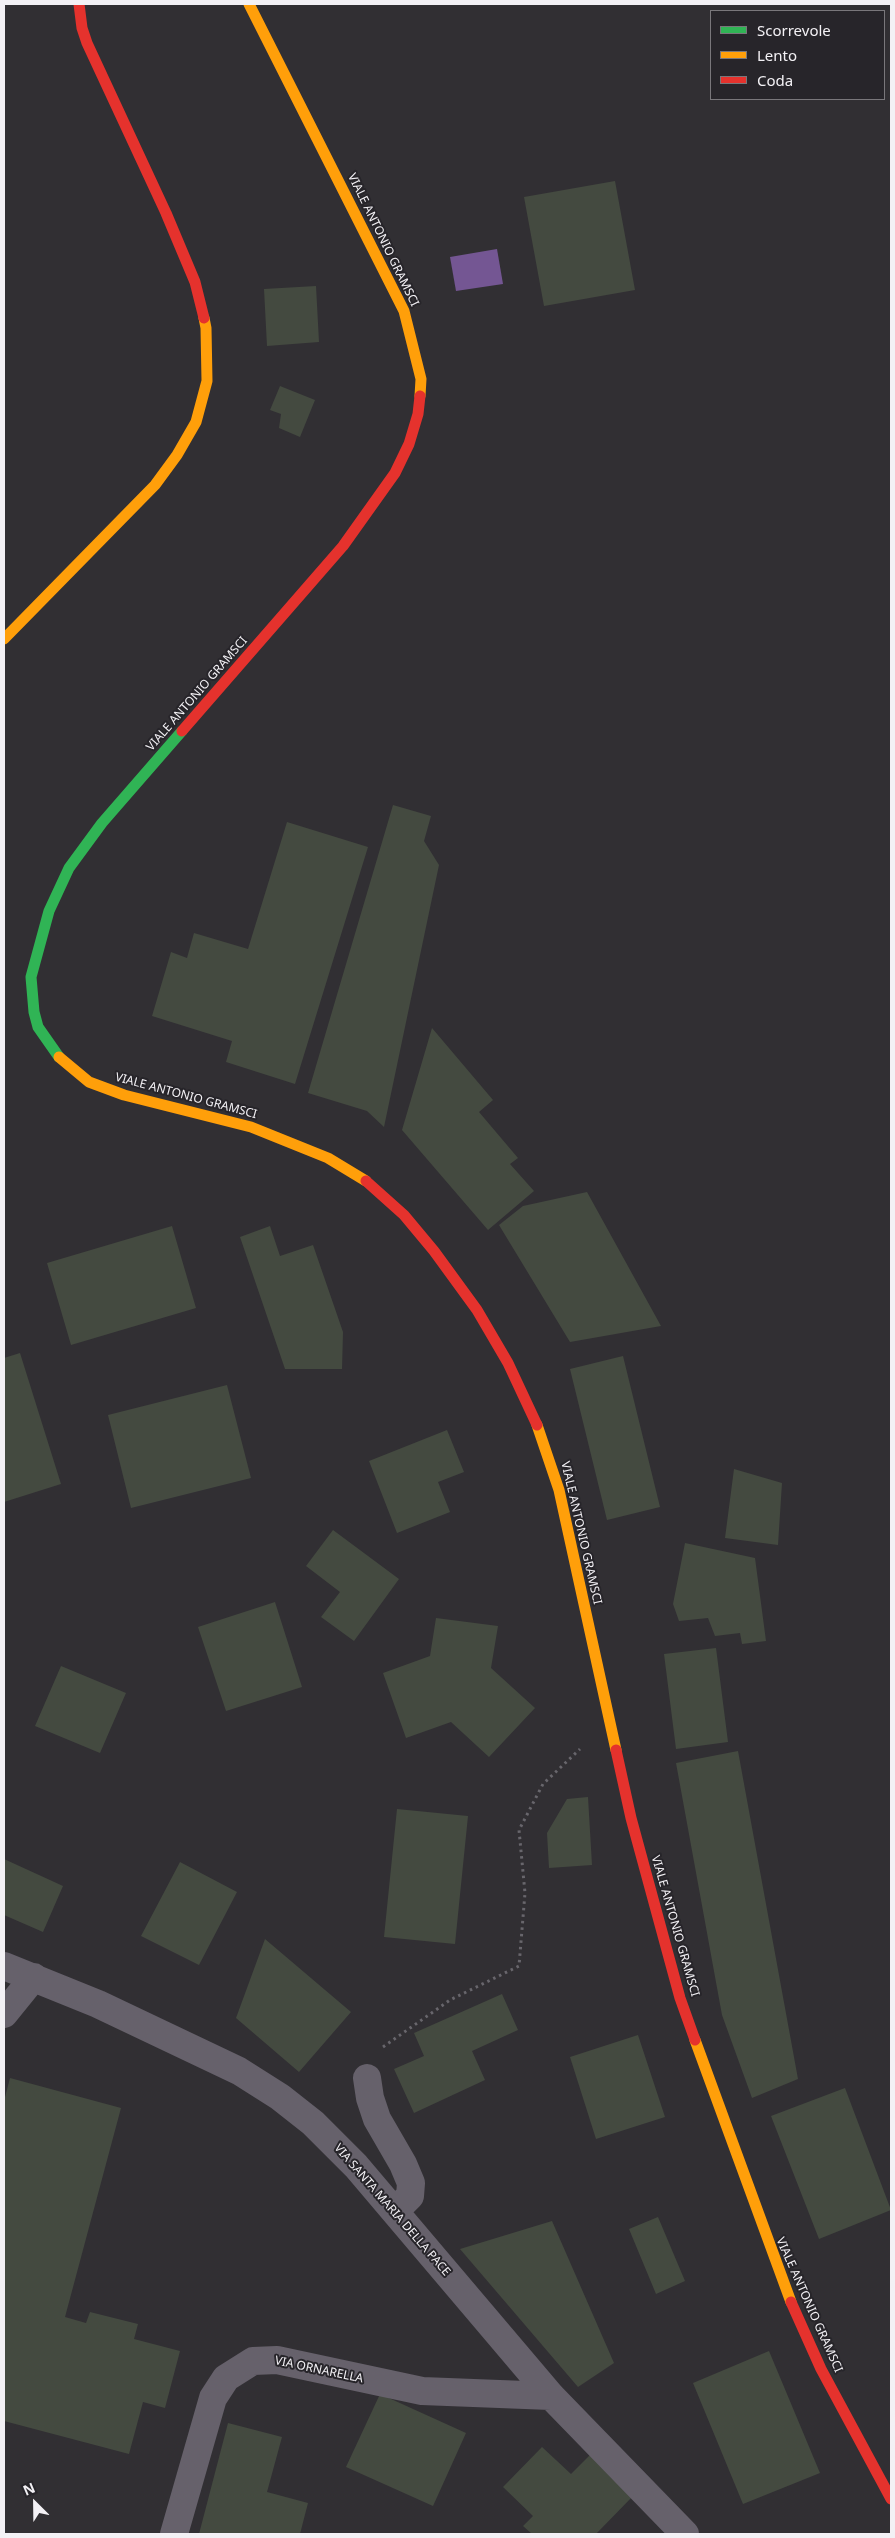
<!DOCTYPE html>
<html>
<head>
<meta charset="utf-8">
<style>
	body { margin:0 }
	#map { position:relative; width:895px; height:2538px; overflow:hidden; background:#312f33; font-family:"Noto Sans",sans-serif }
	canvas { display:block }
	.frame { position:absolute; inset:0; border:5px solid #f3f1f5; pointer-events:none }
	.legend { position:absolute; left:710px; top:10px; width:175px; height:90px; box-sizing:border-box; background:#27252a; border:1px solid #79777b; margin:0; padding:6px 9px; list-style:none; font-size:15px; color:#f3f1f5 }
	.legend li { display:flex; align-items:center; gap:10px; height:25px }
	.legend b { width:25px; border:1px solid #79777b }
	.north { position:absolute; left:10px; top:2478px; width:50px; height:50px; -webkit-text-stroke:4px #27252a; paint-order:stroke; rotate:337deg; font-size:14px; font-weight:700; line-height:20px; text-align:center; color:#f3f1f5 }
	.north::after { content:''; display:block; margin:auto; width:18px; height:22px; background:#f3f1f5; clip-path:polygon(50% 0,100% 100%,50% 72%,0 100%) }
</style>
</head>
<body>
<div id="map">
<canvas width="895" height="2538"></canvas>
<div class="frame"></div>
<ul class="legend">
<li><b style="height:6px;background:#30b455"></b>Scorrevole</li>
<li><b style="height:6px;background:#ff9f0a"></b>Lento</li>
<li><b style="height:6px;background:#e5322d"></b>Coda</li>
</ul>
<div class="north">N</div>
</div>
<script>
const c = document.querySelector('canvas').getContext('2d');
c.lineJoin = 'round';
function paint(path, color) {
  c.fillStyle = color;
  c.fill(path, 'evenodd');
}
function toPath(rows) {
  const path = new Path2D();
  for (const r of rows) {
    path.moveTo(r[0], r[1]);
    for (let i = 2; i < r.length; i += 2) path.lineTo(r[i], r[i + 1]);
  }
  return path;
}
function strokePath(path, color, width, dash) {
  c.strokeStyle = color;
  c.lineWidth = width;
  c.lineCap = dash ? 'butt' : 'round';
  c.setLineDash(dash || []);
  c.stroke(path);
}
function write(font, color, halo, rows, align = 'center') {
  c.font = font + ' "Noto Sans",sans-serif';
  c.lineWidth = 4;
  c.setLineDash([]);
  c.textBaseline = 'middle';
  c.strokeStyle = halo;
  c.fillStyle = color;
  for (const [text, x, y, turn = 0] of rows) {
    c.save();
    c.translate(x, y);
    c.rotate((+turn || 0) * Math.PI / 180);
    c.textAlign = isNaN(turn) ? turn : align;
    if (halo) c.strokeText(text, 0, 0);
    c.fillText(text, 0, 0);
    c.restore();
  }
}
const water = toPath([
	[497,249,503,284,456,291,450,257]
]);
const building = toPath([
	[615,181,635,290,544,306,524,197],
	[316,286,319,342,267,346,264,289],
	[280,386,315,400,300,437,279,428,281,414,270,410],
	[393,805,431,816,424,841,439,865,384,1127,367,1111,308,1093],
	[287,822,368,847,295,1084,226,1062,232,1041,152,1016,171,952,187,958,194,933,248,949],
	[432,1028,493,1100,479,1112,518,1158,510,1164,534,1191,488,1230,402,1130],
	[587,1192,661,1326,570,1342,499,1225,523,1206],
	[172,1226,196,1308,71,1345,47,1263],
	[270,1226,280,1256,313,1245,343,1332,342,1369,285,1369,240,1237],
	[20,1353,61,1484,4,1502,4,1358],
	[623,1356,660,1507,607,1520,570,1369],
	[227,1385,251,1478,131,1508,108,1415],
	[447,1430,464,1472,438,1482,450,1512,397,1533,369,1461],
	[734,1469,782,1483,778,1545,725,1538],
	[333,1530,399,1579,354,1641,321,1617,340,1592,306,1566],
	[685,1543,755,1558,766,1641,742,1644,740,1633,715,1636,708,1618,679,1621,673,1604],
	[275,1602,302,1687,226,1711,198,1627],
	[436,1618,498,1626,491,1668,535,1708,489,1757,451,1722,406,1738,383,1673,430,1656],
	[716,1648,728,1742,676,1749,664,1654],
	[61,1666,126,1693,100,1753,35,1726],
	[738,1751,798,2079,752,2098,722,2015,676,1763],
	[588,1797,592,1865,549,1868,547,1833,567,1799],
	[397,1809,468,1816,455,1944,384,1937],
	[4,1859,63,1886,43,1932,4,1915],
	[180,1862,237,1892,199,1965,141,1936],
	[265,1939,351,2012,299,2072,236,2018],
	[502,1994,518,2030,472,2051,485,2080,414,2113,394,2069,424,2056,414,2033],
	[638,2035,665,2117,596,2139,570,2057],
	[10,2078,121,2108,65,2317,86,2323,90,2312,138,2324,134,2339,180,2351,165,2408,143,2402,129,2454,4,2421,4,2101],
	[845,2088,891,2210,819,2239,771,2116],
	[658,2217,685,2281,656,2294,629,2229],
	[552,2221,614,2363,578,2387,460,2249],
	[769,2351,820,2473,743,2504,693,2383],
	[380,2394,466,2433,433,2506,346,2467],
	[228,2423,282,2437,267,2492,308,2503,300,2534,199,2534],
	[542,2447,571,2474,590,2455,633,2496,596,2534,532,2534,523,2526,533,2516,503,2487]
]);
const path = toPath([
	[383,2047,450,2000,519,1966,525,1893,519,1830,543,1784,580,1749]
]);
const street = toPath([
	[4,1966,98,2004,239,2071,280,2097,313,2123,356,2166,551,2396,685,2534],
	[4,2014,34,1977],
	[367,2078,370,2098,377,2119,403,2164,411,2183,410,2196,395,2211],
	[174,2534,213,2398,226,2378,253,2361,277,2360,422,2391,551,2396]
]);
const fast = toPath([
	[59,1057,38,1027,34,1012,31,977,49,911,69,868,102,823,182,731]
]);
const slow = toPath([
	[249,4,404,311,421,379,420,396],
	[4,639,155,485,177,455,196,422,207,381,206,328,204,318],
	[59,1057,89,1082,124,1095,251,1127,328,1158,366,1181],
	[537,1425,559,1490,616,1750],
	[695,2040,791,2302]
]);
const jam = toPath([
	[79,4,82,28,87,43,166,213,195,282,204,318],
	[182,731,343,546,395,473,409,444,418,414,420,396],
	[366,1181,404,1215,434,1251,477,1310,508,1363,537,1425],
	[616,1750,631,1818,680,1998,695,2040],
	[791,2302,821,2369,891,2499]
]);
const streetNames = [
	["VIALE ANTONIO GRAMSCI",383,240,64],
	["VIALE ANTONIO GRAMSCI",197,694,-49],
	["VIALE ANTONIO GRAMSCI",186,1096,15],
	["VIALE ANTONIO GRAMSCI",581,1533,77],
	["VIALE ANTONIO GRAMSCI",675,1926,74],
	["VIA SANTA MARIA DELLA PACE",392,2210,49],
	["VIALE ANTONIO GRAMSCI",809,2305,66],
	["VIA ORNARELLA",319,2370,12]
];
paint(water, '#745693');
paint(building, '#444a40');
strokePath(path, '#68666c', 3, [2.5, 4]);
strokePath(street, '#66616b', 28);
strokePath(fast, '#30b455', 11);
strokePath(slow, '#ff9f0a', 11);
strokePath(jam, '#e5322d', 11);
write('12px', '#f3f1f5', '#27252a', streetNames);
</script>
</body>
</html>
